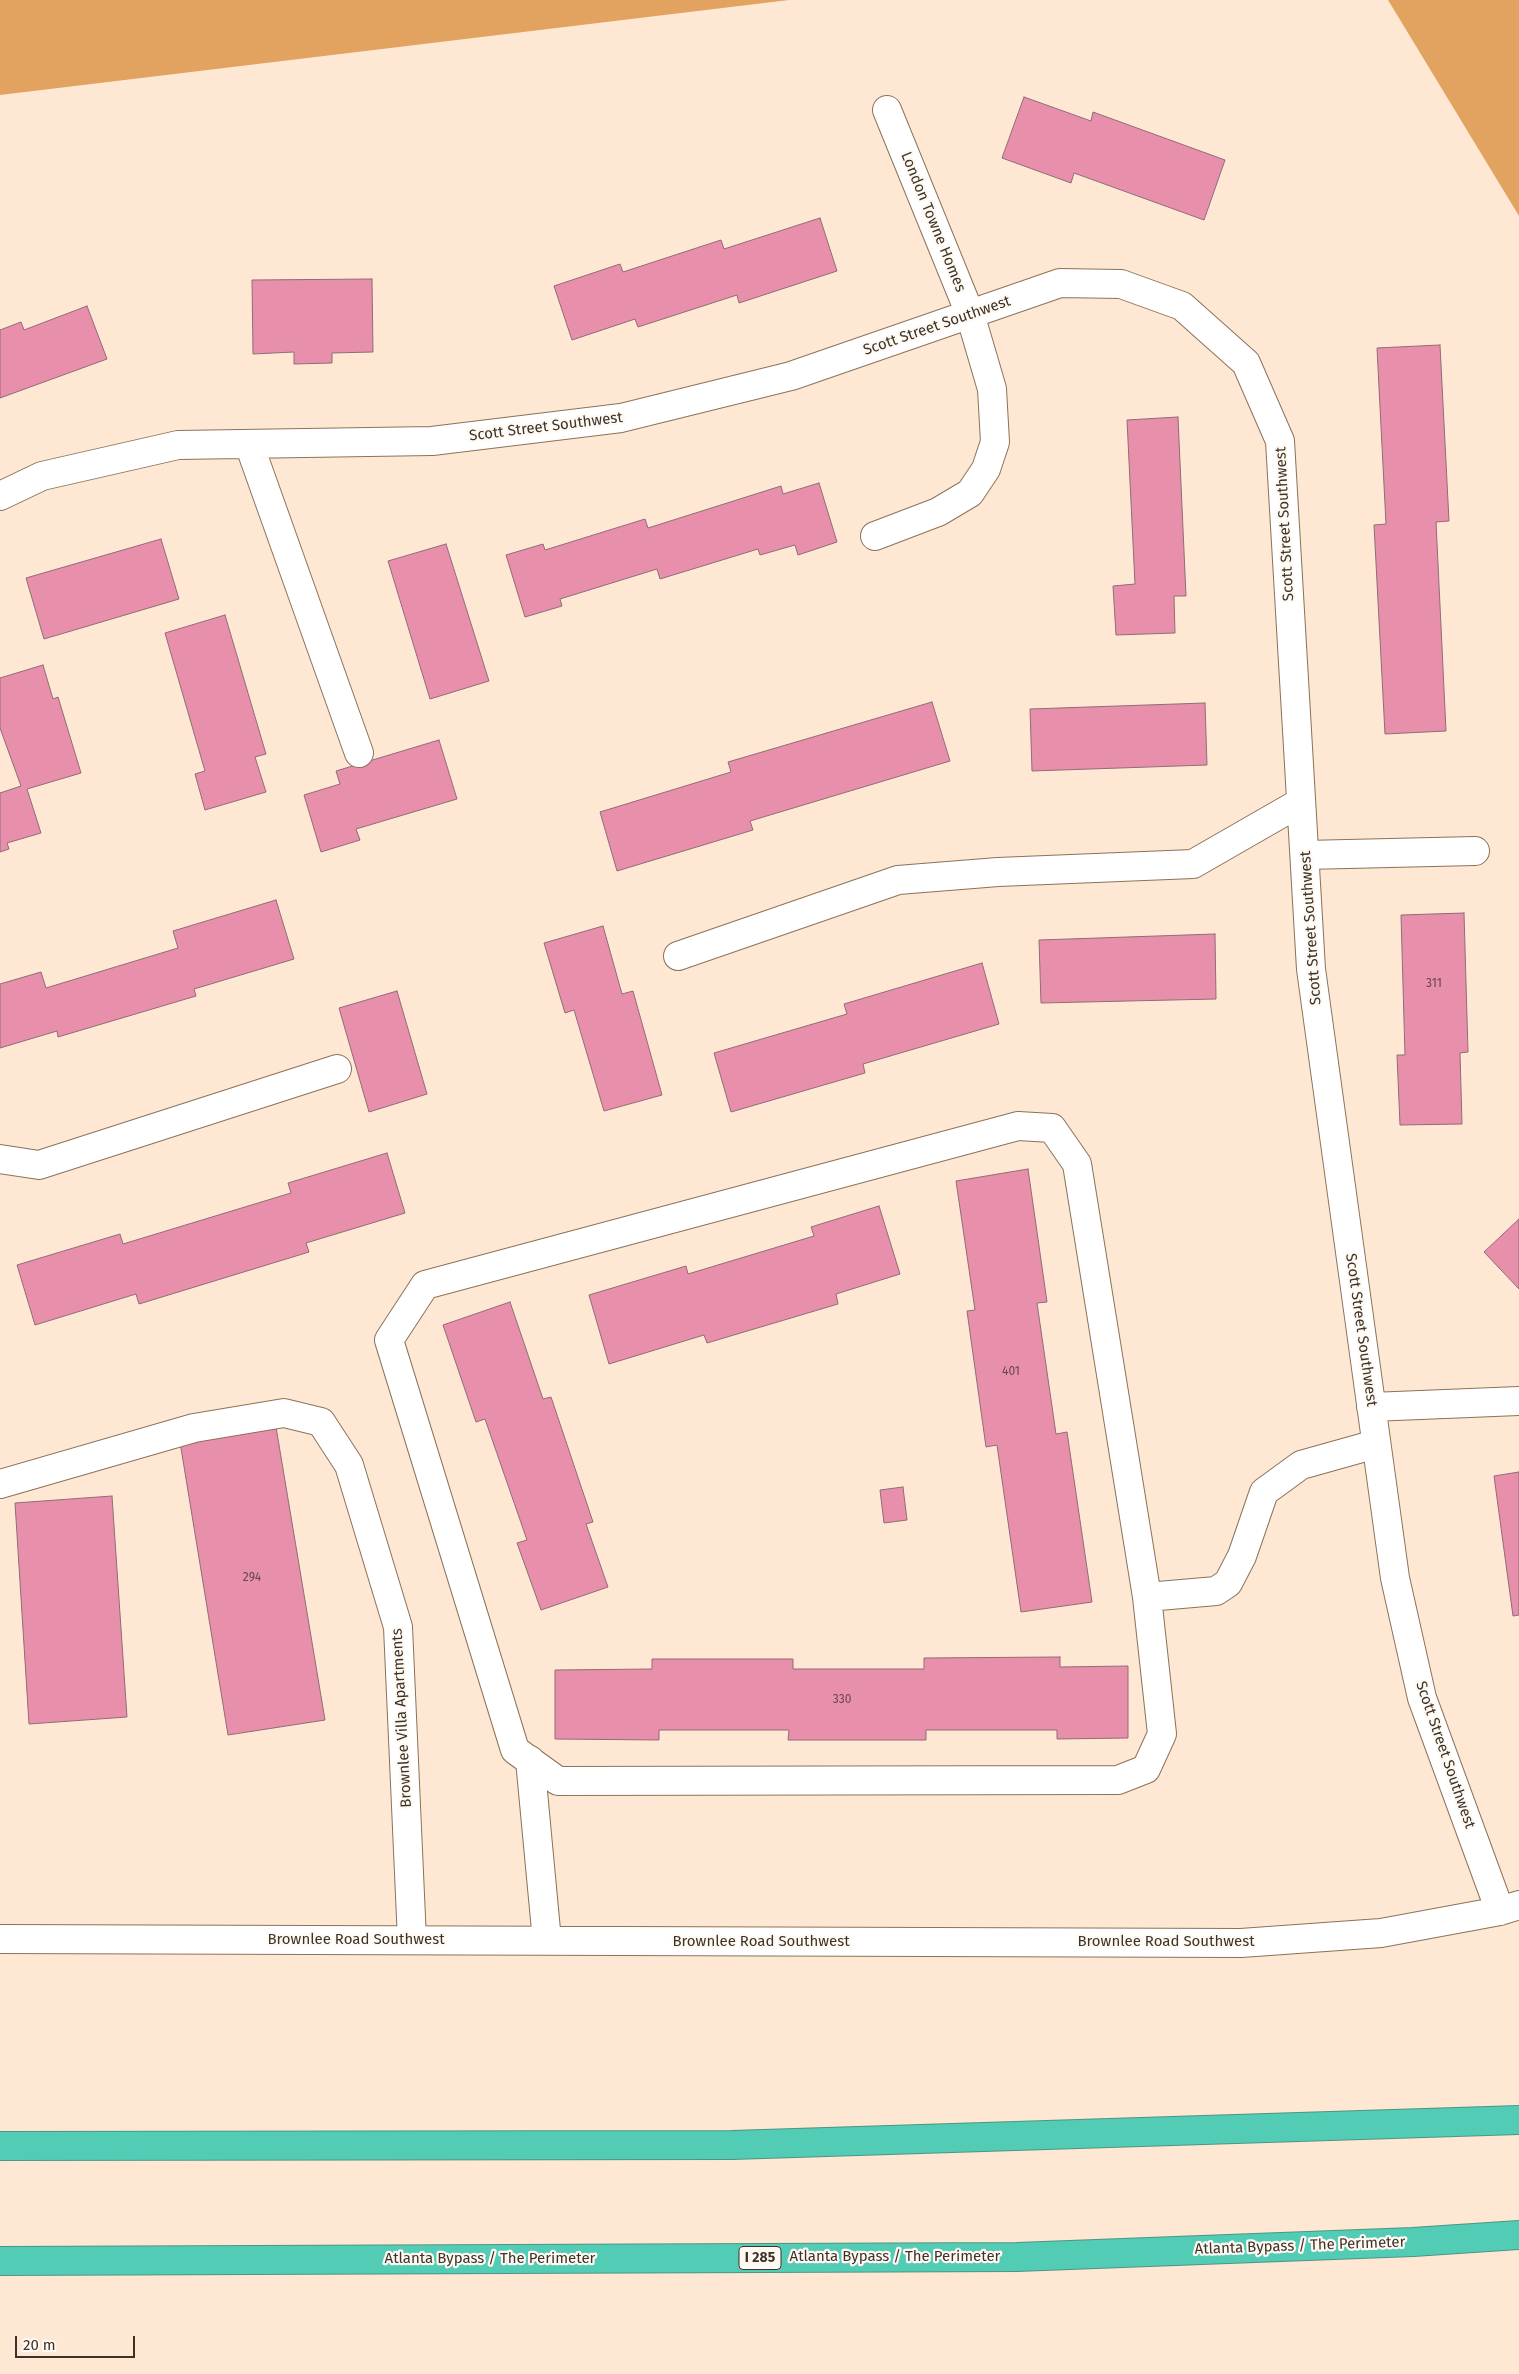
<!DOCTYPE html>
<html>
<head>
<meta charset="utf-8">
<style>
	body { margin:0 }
	#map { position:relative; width:1519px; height:2374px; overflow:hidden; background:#fee8d3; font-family:"Fira Sans",sans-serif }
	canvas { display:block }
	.scale { position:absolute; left:15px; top:2336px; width:120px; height:22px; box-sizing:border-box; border:2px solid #3c3227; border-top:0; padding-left:6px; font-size:15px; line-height:18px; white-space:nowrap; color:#3c3227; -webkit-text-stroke:4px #fef9f3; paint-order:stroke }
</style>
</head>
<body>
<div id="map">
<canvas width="1519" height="2374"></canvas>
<div class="scale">20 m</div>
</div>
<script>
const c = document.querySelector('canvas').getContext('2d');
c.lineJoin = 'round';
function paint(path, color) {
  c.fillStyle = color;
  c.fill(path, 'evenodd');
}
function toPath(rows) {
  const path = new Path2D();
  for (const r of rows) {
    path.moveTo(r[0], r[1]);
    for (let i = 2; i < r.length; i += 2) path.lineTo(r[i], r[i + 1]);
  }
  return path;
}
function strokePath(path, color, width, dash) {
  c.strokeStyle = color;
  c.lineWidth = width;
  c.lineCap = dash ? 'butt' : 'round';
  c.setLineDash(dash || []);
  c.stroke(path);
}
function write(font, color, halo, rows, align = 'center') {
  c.font = font + ' "Fira Sans",sans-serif';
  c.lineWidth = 4.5;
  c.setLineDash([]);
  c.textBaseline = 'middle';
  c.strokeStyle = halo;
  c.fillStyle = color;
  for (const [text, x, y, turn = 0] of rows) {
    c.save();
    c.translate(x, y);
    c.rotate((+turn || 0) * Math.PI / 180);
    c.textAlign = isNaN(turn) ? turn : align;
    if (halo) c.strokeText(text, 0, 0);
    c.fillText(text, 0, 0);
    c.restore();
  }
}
const forest = toPath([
	[0,0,789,0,0,95],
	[1388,0,1519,0,1519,216]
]);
const building = toPath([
	[1024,97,1091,121,1093,112,1225,160,1204,220,1074,173,1071,183,1002,158,1024,97],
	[820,218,837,271,739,303,737,295,638,327,635,319,572,340,554,286,620,264,623,272,721,240,724,249,820,218],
	[372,279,373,352,332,353,332,363,294,364,294,352,253,354,252,280,372,279],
	[87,306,107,359,0,398,0,330,21,322,24,330,87,306],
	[1440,345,1449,521,1436,522,1446,731,1385,734,1374,525,1386,524,1377,348,1440,345],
	[1178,417,1186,596,1174,596,1175,633,1116,635,1113,586,1135,584,1127,420,1178,417],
	[819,483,837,542,798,555,795,545,760,555,758,549,660,579,657,569,560,599,562,606,525,617,506,555,543,544,545,550,645,519,648,528,781,486,783,494,819,483],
	[161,539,179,599,44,639,26,578,161,539],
	[446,544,489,681,430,699,388,561,446,544],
	[225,615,266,754,255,757,266,792,205,810,195,774,205,771,165,633,225,615],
	[43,665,53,699,58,697,81,773,27,789,41,833,7,843,9,849,0,852,0,793,21,786,0,728,0,678,43,665],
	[932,702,950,761,750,821,753,830,617,871,600,812,731,772,728,762,932,702],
	[1205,703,1207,765,1032,771,1030,709,1205,703],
	[439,740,457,799,356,829,360,840,321,852,304,795,340,784,336,771,439,740],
	[276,900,294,959,194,989,196,996,58,1037,57,1031,0,1048,0,984,41,972,46,988,178,948,173,931,276,900],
	[1464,913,1468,1052,1460,1053,1462,1124,1400,1125,1397,1055,1405,1055,1401,915,1464,913],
	[603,926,622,994,633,991,662,1095,604,1111,574,1010,565,1013,544,943,603,926],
	[1215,934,1216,999,1041,1003,1039,940,1215,934],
	[982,963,999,1024,863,1064,865,1073,731,1112,714,1053,847,1014,844,1004,982,963],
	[397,991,427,1094,369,1112,339,1008,397,991],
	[387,1153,405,1213,306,1243,309,1252,139,1304,136,1294,35,1325,17,1265,120,1234,123,1244,291,1193,288,1183,387,1153],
	[1028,1169,1047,1302,1037,1303,1056,1434,1067,1432,1092,1602,1021,1612,997,1445,986,1447,967,1311,975,1310,956,1181,1028,1169],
	[879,1206,900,1274,836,1294,838,1304,707,1343,704,1335,609,1364,589,1295,686,1266,688,1274,814,1236,811,1227,879,1206],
	[1519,1219,1519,1289,1484,1252,1519,1219],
	[510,1302,543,1399,551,1397,593,1522,586,1524,608,1587,541,1610,517,1543,527,1540,485,1419,476,1422,443,1325,510,1302],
	[275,1421,325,1720,228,1735,179,1436,275,1421],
	[1519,1472,1519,1615,1513,1616,1494,1476,1519,1472],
	[903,1487,907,1520,884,1523,880,1490,903,1487],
	[112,1496,127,1717,29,1724,15,1503,112,1496],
	[1060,1657,1060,1667,1128,1666,1128,1738,1057,1739,1057,1730,926,1730,926,1740,788,1740,789,1730,659,1730,659,1740,555,1739,555,1670,652,1669,652,1659,793,1659,793,1669,924,1669,924,1658,1060,1657]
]);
const minor = toPath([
	[249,444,359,753],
	[0,496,42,476,178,445,432,441,621,418,791,376,1060,283,1121,284,1182,306,1246,363,1280,441,1311,969,1395,1578,1422,1698,1500,1911],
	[875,536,938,512,970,493,986,469,995,442,992,389,970,314,887,110],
	[1305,855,1475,851],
	[678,956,898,880,998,872,1193,864,1301,802],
	[1018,1126,1052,1128,1077,1164,1147,1597,1162,1734,1146,1769,1118,1780,558,1781,515,1750,389,1340,425,1285,1018,1126],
	[0,1159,39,1165,337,1069],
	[1371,1407,1519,1401],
	[0,1484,194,1428,284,1413,321,1422,349,1465,398,1627,412,1940],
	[1147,1597,1216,1591,1228,1583,1242,1556,1264,1492,1301,1465,1376,1444],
	[530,1760,547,1941],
	[0,1939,1241,1943,1381,1933,1500,1911,1519,1905]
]);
const highway = toPath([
	[0,2146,732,2145,1519,2120],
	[0,2261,1017,2257,1413,2242,1519,2235]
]);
const numberNames = [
	["311",1434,984],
	["401",1011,1372],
	["294",252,1578],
	["330",842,1700]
];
const shields = [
	[760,2258,42]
];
const shieldNames = [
	["I 285",760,2258]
];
const streetNames = [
	["London Towne Homes",933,222,68],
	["Scott Street Southwest",937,326,-19],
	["Scott Street Southwest",546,427,-7],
	["Scott Street Southwest",1285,524,-93],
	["Scott Street Southwest",1311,928,-94],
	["Scott Street Southwest",1361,1330,82],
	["Brownlee Villa Apartments",402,1718,-93],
	["Scott Street Southwest",1445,1755,71],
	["Brownlee Road Southwest",356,1940],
	["Brownlee Road Southwest",761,1942],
	["Brownlee Road Southwest",1166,1942],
	["Atlanta Bypass / The Perimeter",1300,2246,-2],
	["Atlanta Bypass / The Perimeter",895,2257],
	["Atlanta Bypass / The Perimeter",490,2259]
];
paint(forest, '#e2a360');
paint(building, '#e88fab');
strokePath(building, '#8f6c76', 1);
strokePath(minor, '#8b725a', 30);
strokePath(highway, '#4b9683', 30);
strokePath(minor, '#fff', 28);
strokePath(highway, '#53ccb5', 28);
write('12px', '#674948', null, numberNames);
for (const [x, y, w] of shields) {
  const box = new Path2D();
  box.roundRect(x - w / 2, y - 11.5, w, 23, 4);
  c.fillStyle = '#fef9f3';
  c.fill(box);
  strokePath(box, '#3c3227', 1);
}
write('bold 14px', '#3c3227', null, shieldNames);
write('15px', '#3c3227', '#fef9f3', streetNames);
</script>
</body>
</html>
